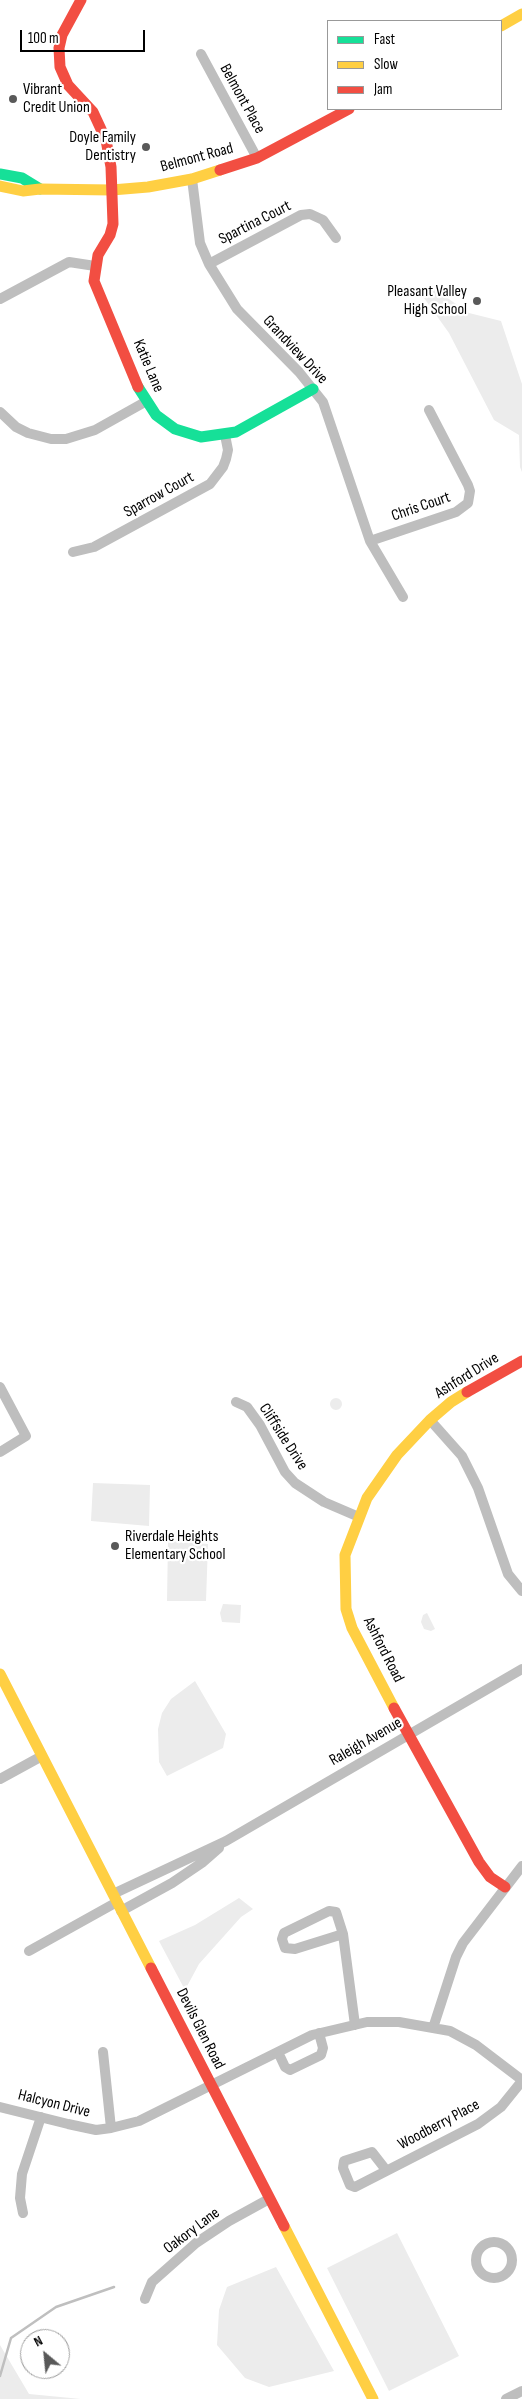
<!DOCTYPE html>
<html>
<head>
<meta charset="utf-8">
<style>
	body { margin:0 }
	#map { position:relative; width:522px; height:2399px; overflow:hidden; background:#fff; font-family:"Sofia Sans Condensed",sans-serif }
	canvas { display:block }
	.legend { position:absolute; left:327px; top:20px; width:175px; height:90px; box-sizing:border-box; background:#fff; border:1px solid #999; margin:0; padding:6px 9px; list-style:none; font-size:15px; color:#000 }
	.legend li { display:flex; align-items:center; gap:10px; height:25px }
	.legend b { width:25px; border:1px solid #999 }
	.north { position:absolute; left:20px; top:2329px; width:50px; height:50px; box-sizing:border-box; background:#fff; border:1px solid #999; border-radius:50%; rotate:332deg; font-size:14px; font-weight:700; line-height:20px; text-align:center; color:#000 }
	.north::after { content:''; display:block; margin:auto; width:18px; height:22px; background:#595959; clip-path:polygon(50% 0,100% 100%,50% 72%,0 100%) }
	.scale { position:absolute; left:20px; top:30px; width:125px; height:22px; box-sizing:border-box; border:2px solid #000; border-top:0; padding-left:6px; font-size:15px; line-height:18px; white-space:nowrap; color:#000; -webkit-text-stroke:4px #fff; paint-order:stroke }
</style>
</head>
<body>
<div id="map">
<canvas width="522" height="2399"></canvas>
<ul class="legend">
<li><b style="height:6px;background:#16e098"></b>Fast</li>
<li><b style="height:6px;background:#ffcf43"></b>Slow</li>
<li><b style="height:6px;background:#f24e42"></b>Jam</li>
</ul>
<div class="north">N</div>
<div class="scale">100 m</div>
</div>
<script>
const c = document.querySelector('canvas').getContext('2d');
c.lineJoin = 'round';
function paint(path, color) {
  c.fillStyle = color;
  c.fill(path, 'evenodd');
}
function toPath(rows) {
  const path = new Path2D();
  for (const r of rows) {
    if (r.length === 3) {
      path.moveTo(r[0] + r[2], r[1]);
      path.arc(r[0], r[1], r[2], 0, 2 * Math.PI);
      continue;
    }
    path.moveTo(r[0], r[1]);
    for (let i = 2; i < r.length; i += 2) path.lineTo(r[i], r[i + 1]);
  }
  return path;
}
function strokePath(path, color, width, dash) {
  c.strokeStyle = color;
  c.lineWidth = width;
  c.lineCap = dash ? 'butt' : 'round';
  c.setLineDash(dash || []);
  c.stroke(path);
}
function write(font, color, halo, rows, align = 'center') {
  c.font = font + ' "Sofia Sans Condensed",sans-serif';
  c.lineWidth = 4.5;
  c.setLineDash([]);
  c.textBaseline = 'middle';
  c.strokeStyle = halo;
  c.fillStyle = color;
  for (const [text, x, y, turn = 0] of rows) {
    c.save();
    c.translate(x, y);
    c.rotate((+turn || 0) * Math.PI / 180);
    c.textAlign = isNaN(turn) ? turn : align;
    if (halo) c.strokeText(text, 0, 0);
    c.fillText(text, 0, 0);
    c.restore();
  }
}
const green = toPath([
	[430,286,469,313,501,321,522,384,522,472,520,467,519,435,494,420,449,333,424,298],
	[336,1404,6],
	[93,1483,150,1485,149,1526,91,1521],
	[168,1541,208,1544,206,1601,167,1601],
	[223,1604,241,1605,240,1623,222,1622,220,1613],
	[427,1613,435,1629,431,1631,424,1629,421,1622,423,1615],
	[195,1681,226,1734,223,1748,167,1776,159,1762,158,1729,162,1713,171,1699],
	[239,1898,253,1909,241,1917,199,1964,185,1990,159,1941,195,1925],
	[397,2233,459,2356,389,2391,327,2268],
	[276,2267,334,2371,269,2387,245,2378,217,2345,219,2310,227,2287],
	[0,2345,29,2394,81,2399,0,2399]
]);
const stream = toPath([
	[0,2376,11,2338,56,2307,114,2287]
]);
const street = toPath([
	[201,54,257,158],
	[192,179,200,243,209,264,237,309,299,372,323,402,370,541,403,597],
	[209,264,301,215,310,214,323,220,336,238],
	[0,299,69,262,95,266],
	[0,412,16,427,28,433,51,439,66,439,95,430,145,402],
	[370,541,456,512,468,503,470,491,468,485,429,410],
	[73,552,94,547,210,484,223,467,226,459,228,450,225,435],
	[0,1387,26,1436,0,1452],
	[236,1402,247,1407,260,1425,285,1472,295,1483,324,1502,359,1517],
	[430,1420,462,1456,478,1488,508,1574,522,1591],
	[0,1779,42,1756],
	[113,1894,226,1841,522,1669],
	[121,1911,172,1883,203,1862,219,1848],
	[343,1934,295,1949,285,1948,282,1939,284,1933,329,1911,336,1912,343,1934,355,2025],
	[29,1951,117,1902],
	[433,2028,456,1957,463,1943,522,1866],
	[103,2052,111,2128],
	[278,2052,285,2067,290,2070,321,2055,323,2048,319,2033],
	[0,2107,68,2124,96,2130,111,2128,139,2121,312,2035,367,2022,399,2022,450,2031,476,2045,522,2080],
	[386,2170,372,2152,344,2161,343,2168,350,2185,355,2187,478,2124,501,2107,522,2081],
	[23,2213,20,2198,22,2174,41,2117],
	[494,2260,18],
	[145,2299,152,2282,196,2243,229,2221,269,2199],
	[506,2399,522,2391]
]);
const fast = toPath([
	[0,174,22,178,40,189],
	[138,387,156,415,175,429,201,437,236,432,313,389]
]);
const slow = toPath([
	[501,26,522,14],
	[0,186,23,191,40,189,112,190,148,187,192,179,220,170],
	[0,1674,151,1968],
	[394,1708,352,1628,346,1609,345,1555,367,1498,397,1455,430,1420,451,1402,467,1392],
	[284,2226,373,2399]
]);
const jam = toPath([
	[81,0,62,35,59,48,60,67,68,85,93,112,106,140,111,167,113,224,110,235,98,255,94,281,138,387],
	[220,170,257,158,349,109],
	[467,1392,522,1361],
	[394,1708,479,1862,490,1877,505,1887],
	[151,1968,284,2226]
]);
const markers = [
	[13,99,5,"#595959"],
	[146,147,5,"#595959"],
	[477,301,5,"#595959"],
	[115,1546,5,"#595959"]
];
const poiNames = [
	["Vibrant",23,90],
	["Credit Union",23,108],
	["Doyle Family",136,138,"right"],
	["Dentistry",136,156,"right"],
	["Pleasant Valley",467,292,"right"],
	["High School",467,310,"right"],
	["Riverdale Heights",125,1537],
	["Elementary School",125,1555]
];
const streetNames = [
	["Belmont Place",242,99,61],
	["Belmont Road",197,158,-15],
	["Spartina Court",255,223,-27],
	["Grandview Drive",295,350,47],
	["Katie Lane",148,366,67],
	["Sparrow Court",159,495,-29],
	["Chris Court",421,507,-19],
	["Ashford Drive",467,1376,-32],
	["Cliffside Drive",283,1437,57],
	["Ashford Road",383,1650,63],
	["Raleigh Avenue",366,1742,-30],
	["Devils Glen Road",200,2029,63],
	["Halcyon Drive",54,2104,14],
	["Woodberry Place",439,2125,-28],
	["Oakory Lane",192,2231,-37]
];
paint(green, '#ececec');
strokePath(stream, '#bfbfbf', 2.5);
strokePath(street, '#bebebe', 10);
strokePath(fast, '#16e098', 11);
strokePath(slow, '#ffcf43', 11);
strokePath(jam, '#f24e42', 11);
for (const [x, y, r, color] of markers) {
  const dot = new Path2D();
  dot.arc(x, y, r, 0, 2 * Math.PI);
  c.fillStyle = color;
  c.fill(dot);
  strokePath(dot, '#fff', 2);
}
write('16px', '#000', '#fff', poiNames, 'left');
write('16px', '#000', '#fff', streetNames);
</script>
</body>
</html>
